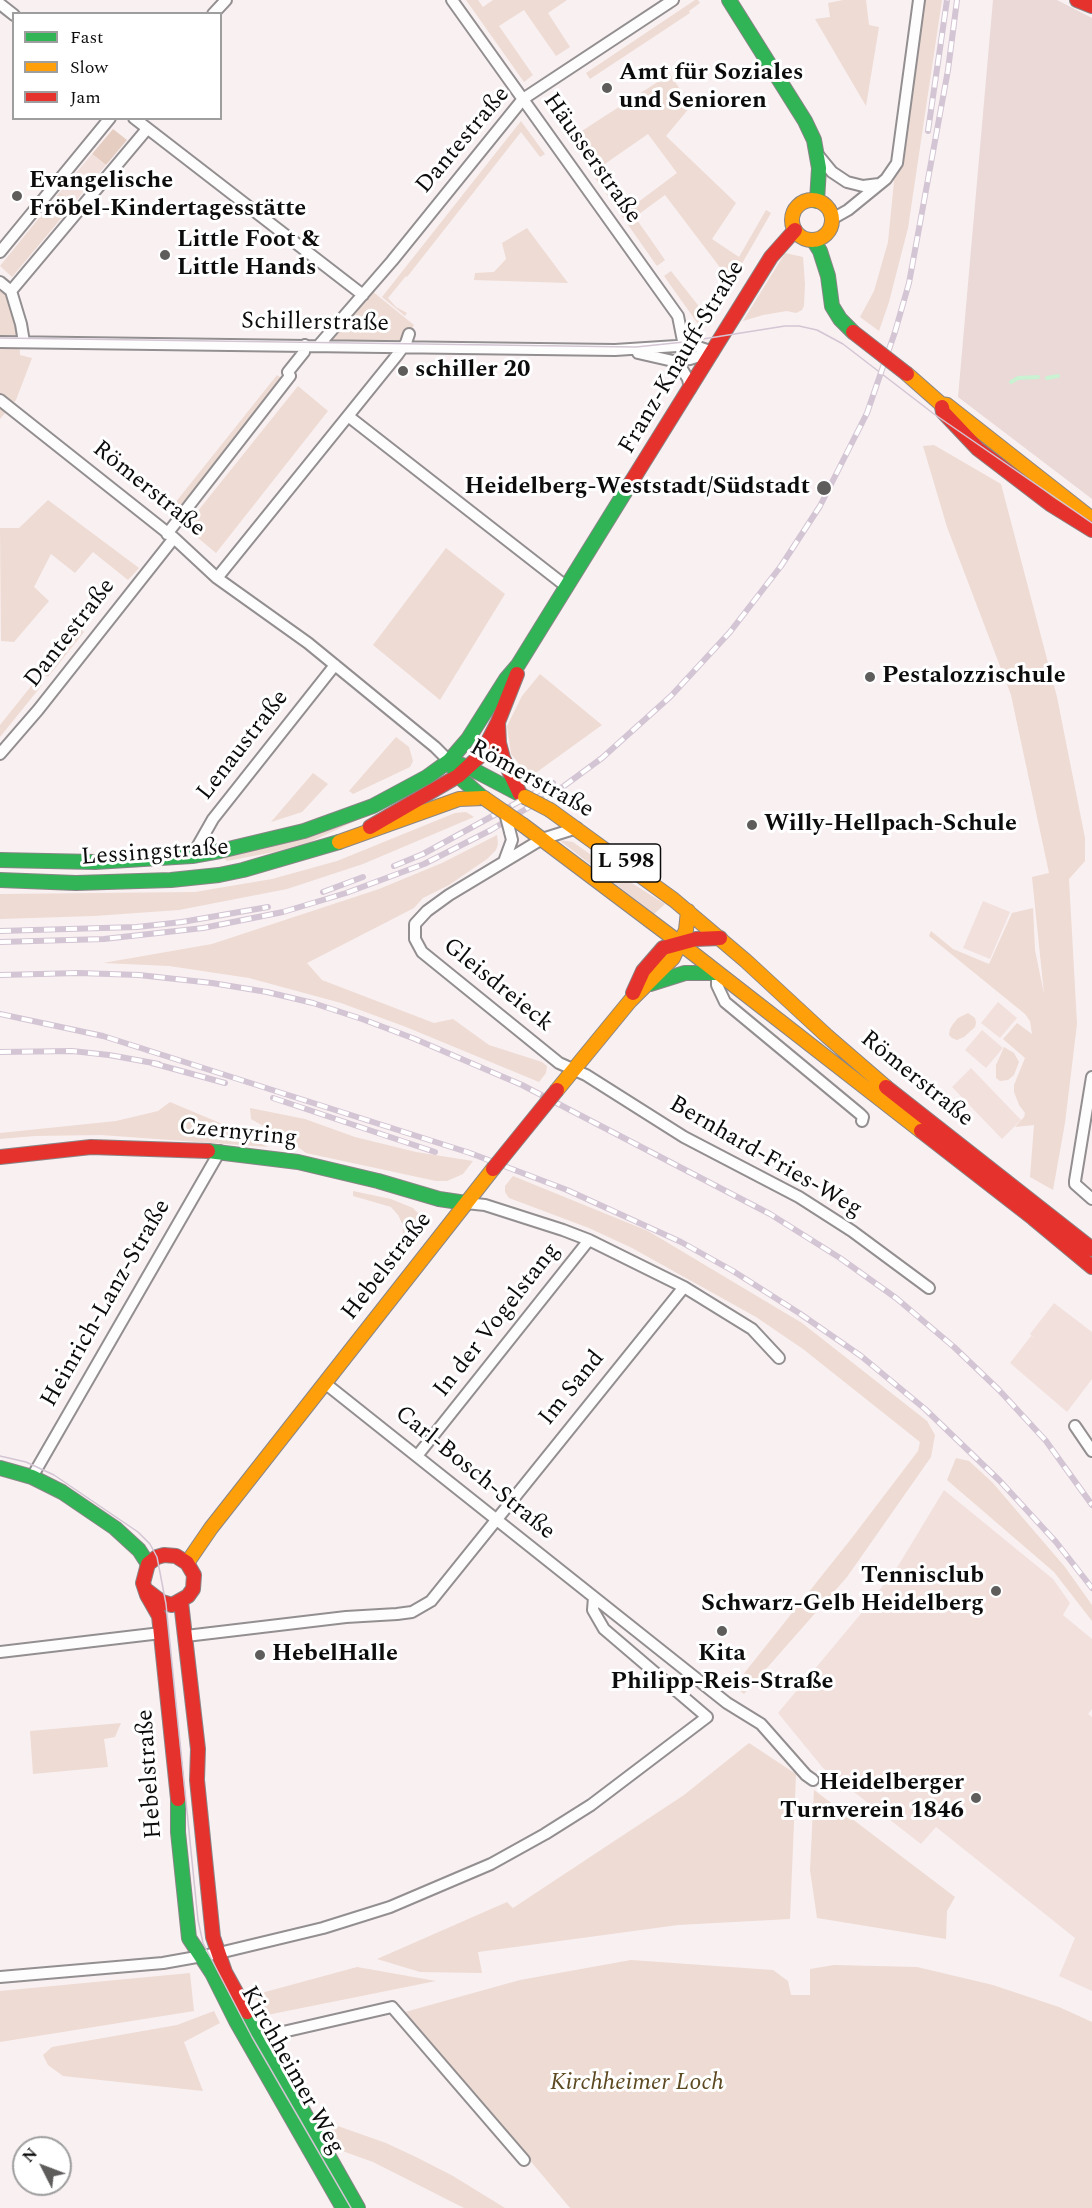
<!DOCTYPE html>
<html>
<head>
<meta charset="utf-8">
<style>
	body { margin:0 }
	#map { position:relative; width:1092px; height:2208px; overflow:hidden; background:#f9f0f2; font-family:Spectral,serif }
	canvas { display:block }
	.legend { position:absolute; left:12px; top:12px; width:210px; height:108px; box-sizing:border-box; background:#fff; border:2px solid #9e9e9e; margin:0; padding:8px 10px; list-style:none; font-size:18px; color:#0c0c0c }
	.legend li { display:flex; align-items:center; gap:12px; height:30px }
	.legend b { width:30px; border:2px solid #9e9e9e }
	.north { position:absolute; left:12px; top:2136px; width:60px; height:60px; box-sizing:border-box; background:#fff; border:2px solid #9e9e9e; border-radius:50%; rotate:312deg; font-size:16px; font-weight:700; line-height:24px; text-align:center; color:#0c0c0c }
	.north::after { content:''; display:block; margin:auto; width:21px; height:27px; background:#5f5c5c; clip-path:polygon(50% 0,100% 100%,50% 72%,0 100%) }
</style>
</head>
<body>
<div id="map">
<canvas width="1092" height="2208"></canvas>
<ul class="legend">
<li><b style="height:8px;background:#30b455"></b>Fast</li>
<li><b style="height:8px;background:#ff9f0a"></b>Slow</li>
<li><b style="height:8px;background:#e5322d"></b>Jam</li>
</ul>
<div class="north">N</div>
</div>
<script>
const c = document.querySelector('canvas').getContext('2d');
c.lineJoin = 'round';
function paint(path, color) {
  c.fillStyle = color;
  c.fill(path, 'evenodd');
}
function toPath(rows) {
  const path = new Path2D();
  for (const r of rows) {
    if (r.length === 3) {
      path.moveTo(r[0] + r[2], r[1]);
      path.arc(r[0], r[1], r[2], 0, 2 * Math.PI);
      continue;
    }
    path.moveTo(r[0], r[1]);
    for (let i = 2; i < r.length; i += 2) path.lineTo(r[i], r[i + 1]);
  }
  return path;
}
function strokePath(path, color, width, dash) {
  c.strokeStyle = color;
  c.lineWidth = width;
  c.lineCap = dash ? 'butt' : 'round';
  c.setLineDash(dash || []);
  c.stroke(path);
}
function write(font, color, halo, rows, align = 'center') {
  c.font = font + ' Spectral,serif';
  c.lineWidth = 6;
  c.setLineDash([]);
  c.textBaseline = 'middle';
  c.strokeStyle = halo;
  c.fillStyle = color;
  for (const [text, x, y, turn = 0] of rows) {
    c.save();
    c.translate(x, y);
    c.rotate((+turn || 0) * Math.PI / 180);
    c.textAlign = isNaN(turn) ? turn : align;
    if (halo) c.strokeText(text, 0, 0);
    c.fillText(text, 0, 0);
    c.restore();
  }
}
const green = toPath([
	[466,0,478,0,483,7,493,0,567,0,548,13,570,47,556,56,524,10,499,26,533,75,524,82],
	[695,0,698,0,700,3,689,11,690,13,590,79,586,73],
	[843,0,866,0,869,25,879,27,866,106,815,19,830,17,828,3],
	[920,0,942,0,908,228,889,302,879,331,860,317,874,291,888,242,896,161],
	[670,74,691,106,666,136,736,203,712,239,739,257,766,210,771,213,709,321,703,326,698,324,664,276,671,271,701,309,711,307,728,278,665,195,635,217,665,260,657,266,595,178,603,173,629,209,677,173,648,134,596,170,574,136],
	[521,121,545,154,540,157,521,132,407,277,406,276,388,298,396,307,407,313,405,316,382,297],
	[60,192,74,203,12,277,0,266],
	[527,228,568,283,474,280,475,273,494,272,506,259,502,243],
	[785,253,803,257,805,284,804,306,802,310,796,313,787,311,763,315,743,321],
	[0,287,7,293,19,331,20,355,32,358,16,400,0,419],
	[372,291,414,325,405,341,326,340],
	[277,375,283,379,173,518,167,513],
	[298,386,328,411,216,553,185,527],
	[934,445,1001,484,1057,697,1085,838,1085,861,1069,879,1077,1024,1065,1123,1053,1190,1030,1177,1034,1125,1015,1127,1024,1117,1025,1113,1019,1105,1014,1092,1014,1085,1025,1058,1003,1039,1017,1023,1032,1034,1030,1021,1025,1014,929,936,931,931,953,949,989,964,1012,913,1033,908,1035,950,1044,994,1032,877,1049,873,1011,695,947,527,923,446],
	[48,500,139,568,128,580,93,552,75,573,51,554,34,587,49,601,14,642,1,641,0,528,19,528],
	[446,548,505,594,440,700,373,645],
	[77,626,84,632,48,677,40,671],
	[540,674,602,725,530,777,511,754,507,726,522,696],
	[36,680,42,685,0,737,0,725],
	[396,737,409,747,413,761,410,767,353,794,349,791],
	[313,773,328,784,302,812,271,822],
	[403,799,310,842,274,852,227,861,221,856],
	[466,812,474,817,363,864,287,889,179,910,94,916,0,919,0,894,195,892,272,879,337,861,455,813],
	[497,835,498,844,496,850,487,859,449,885,423,898,414,908,307,963,322,980,434,1023,453,1019,489,1045,542,1062,547,1066,546,1073,539,1082,406,1027,341,1003,249,978,169,966,103,963,212,944,379,889,442,863],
	[559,840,573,842,616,873,665,904,654,914],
	[968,1013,975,1018,976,1023,975,1027,964,1037,957,1040,952,1038,949,1035,950,1029,953,1024,958,1018],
	[1004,1047,1014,1053,1019,1062,1014,1075,1008,1080,1000,1081,996,1078,996,1065],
	[170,1102,220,1123,268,1147,101,1135,35,1136,0,1139,0,1133,116,1121,158,1111],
	[250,1108,305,1119,355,1137,416,1152,473,1161,463,1174,447,1181,436,1181,306,1153,290,1141,251,1119],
	[513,1176,648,1231,802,1323,927,1421,935,1435,931,1457,847,1577,744,1694,734,1686,851,1539,918,1451,920,1442,803,1349,756,1317,632,1248,589,1228,509,1198,505,1192,505,1186],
	[353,1191,391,1199,413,1208,422,1217,423,1225,420,1232,371,1294,364,1289,383,1264,395,1258,402,1248,403,1225,398,1215,391,1207,353,1196],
	[956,1458,969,1461,992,1482,1065,1567,1092,1605,1092,1621,1054,1572,947,1480],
	[121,1723,115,1737,104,1739,108,1767,33,1774,30,1731],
	[749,1743,796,1774,790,1919,678,1925,478,1952,482,1973,420,1972,377,1959,507,1902,513,1908,684,1795],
	[814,1790,955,1897,947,1911,946,1939,817,1918,810,1870],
	[631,1960,773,1970,788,1981,791,1995,810,1995,810,1969,834,1965,917,1967,993,1985,1059,2007,1092,2022,1092,2208,570,2208,405,2012,520,1980],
	[357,1967,436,1981,262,2016,254,1995],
	[190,1973,194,2011,0,2042,0,1991],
	[214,2011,220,2023,184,2042,203,2091,63,2076,48,2065,43,2055,52,2047,177,2025],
	[315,2118,386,2143,418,2158,453,2176,505,2208,464,2208,373,2162,320,2143]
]);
const forest = toPath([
	[113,129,127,140,106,165,92,154]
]);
const cemetery = toPath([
	[993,0,1057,0,1092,18,1092,499,958,397]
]);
const pitch = toPath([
	[92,154,106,165,74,203,60,192],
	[983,901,1010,912,990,959,963,948],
	[998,1002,1017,1018,1000,1038,981,1023],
	[982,1030,1003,1048,986,1068,965,1050],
	[971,1068,1021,1120,1002,1139,952,1087],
	[1054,1303,1092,1332,1092,1379,1067,1412,1010,1363,1031,1336,1035,1339,1030,1334],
	[944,1490,1053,1579,1070,1603,1063,1615,1092,1639,1092,1709,1088,1714,1092,1717,1092,1991,1059,1976,1075,1938,936,1827,921,1844,823,1768,778,1713,869,1604,898,1566]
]);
const stream = toPath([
	[1047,378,1058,376],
	[1011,382,1018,378,1038,377]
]);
const street = toPath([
	[452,0,678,316,684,346],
	[0,4,14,15],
	[213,14,226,0],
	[134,118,363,295],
	[818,155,832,172,847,182,863,186,879,184],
	[832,219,848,210,886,179,897,163,919,0],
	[0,252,110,118],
	[0,282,11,291,147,129],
	[11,291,21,324,24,342],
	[0,342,615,350,692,345,713,352],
	[319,345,392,261,523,99,673,0],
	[638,353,673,361,682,369,688,379,690,389],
	[673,361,690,359,713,352],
	[0,400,174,538,217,578,308,643,435,747,449,761],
	[348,416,567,587],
	[167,534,290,376,288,372,304,352,305,345],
	[217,578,398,354,406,343,409,334],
	[0,754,38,710,174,538],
	[577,828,542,839,449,895,427,911,415,924,415,939,422,952,559,1063,586,1075,684,1137,799,1197,852,1231,929,1288],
	[192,856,213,819,335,665],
	[505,859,512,840,510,832],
	[717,973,717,985,725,1002,860,1114,863,1117,862,1121],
	[1092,1077,1075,1181,1075,1184,1092,1199],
	[466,1203,485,1205,563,1230,589,1240,684,1287,752,1329,779,1358],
	[326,1384,727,1703,761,1724,806,1775,813,1780],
	[1075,1426,1092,1451],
	[417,1456,589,1240],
	[32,1477,220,1151],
	[186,1636,346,1617,397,1614,412,1612,431,1601,684,1287],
	[0,1652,161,1633],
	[0,1977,163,1963,219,1953,323,1928,390,1907,491,1864,545,1834,591,1805,707,1717,604,1629,593,1610,594,1597],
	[261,2037,392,2007,524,2160]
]);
const fast = toPath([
	[729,0,805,121,814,140,819,168,817,201],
	[813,240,820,251,828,276,832,306,840,319,853,332],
	[482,797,458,776,449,761,468,739,506,679,518,665,630,484],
	[0,860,95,862,192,856,220,851,304,831,373,806,427,777,449,761,468,767,525,797],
	[0,880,76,883,171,880,219,875,243,870,339,842],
	[650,984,685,973,717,973],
	[208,1151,298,1162,378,1181,439,1199,466,1203],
	[0,1468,32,1477,62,1492,115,1528,139,1550,148,1564],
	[178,1799,178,1832,189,1938,212,1973,236,2021,343,2208],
	[247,2012,358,2208]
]);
const slow = toPath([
	[812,220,20],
	[907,374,941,404,947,405,1092,519],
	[550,810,674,900,746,961,827,1036,886,1087],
	[523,825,681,944,921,1131],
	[339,842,459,799,484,798],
	[557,1090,630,1001,673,958,686,930,688,911],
	[187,1563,211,1528,493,1169]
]);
const jam = toPath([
	[1077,0,1092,6],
	[942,407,943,412,978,449,1050,504,1092,530],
	[630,484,771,257,795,230],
	[498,723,499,743,503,758,520,794],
	[370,827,458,776,481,755,498,722,517,674],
	[633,993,643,971,663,948,696,939,720,938],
	[886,1087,1092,1249],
	[921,1131,1033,1218,1092,1267],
	[0,1157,91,1147,208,1151],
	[145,1589,162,1602,172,1605,188,1596,193,1589,194,1575,187,1563,176,1556,164,1555,157,1557,148,1564,143,1583,147,1595,159,1616,178,1799],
	[181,1602,198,1749,197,1780,213,1937,225,1972,247,2012]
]);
const tram = toPath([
	[0,338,636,347,684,342,785,326,799,326,817,330,843,344,934,414,1092,523],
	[0,1456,26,1462,54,1475,138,1532,150,1544,157,1557,166,1604,198,1920,203,1943,252,2037,351,2208]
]);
const rail = toPath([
	[928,131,947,0],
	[394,866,423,854,553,783],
	[323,892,363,877],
	[0,931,137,927,182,922,268,907],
	[0,942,104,939,203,928,283,912,346,893,424,864,491,830,564,786,602,758,671,696,730,632,781,566,820,506,867,413,895,332,909,283,948,70,957,0],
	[0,975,79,973,139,975,212,983,267,992,313,1003,362,1019,415,1039,522,1085,770,1214,840,1258,896,1298,954,1347,999,1390,1046,1441,1092,1505],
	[0,1014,103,1036,470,1153,567,1190,681,1242,733,1271,799,1313,861,1356,925,1409,1000,1481,1056,1542,1092,1588],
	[0,1052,72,1051,109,1055,159,1064],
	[152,1063,225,1083],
	[273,1098,435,1152]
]);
const streetBridge = toPath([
	[505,813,510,832]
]);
const slowBridge = toPath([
	[525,797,550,810],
	[484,798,523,825]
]);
const jamBridge = toPath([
	[853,332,907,374],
	[493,1169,557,1090]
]);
const markers = [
	[607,88,6,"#5f5c5c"],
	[17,196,6,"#5f5c5c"],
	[165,255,6,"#5f5c5c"],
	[403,371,6,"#5f5c5c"],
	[824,488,8,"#5f5c5c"],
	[870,677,6,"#5f5c5c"],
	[752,825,6,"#5f5c5c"],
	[996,1591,6,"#5f5c5c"],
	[722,1631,6,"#5f5c5c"],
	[260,1655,6,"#5f5c5c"],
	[976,1798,6,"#5f5c5c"]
];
const shields = [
	[626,863,69]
];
const shieldNames = [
	["L 598",626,863]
];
const poiNames = [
	["Amt für Soziales",619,74],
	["und Senioren",619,102],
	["Evangelische",29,182],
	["Fröbel-Kindertagesstätte",29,210],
	["Little Foot &",177,241],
	["Little Hands",177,269],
	["schiller 20",415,371],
	["Heidelberg-Weststadt/Südstadt",810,488,"right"],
	["Pestalozzischule",882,677],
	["Willy-Hellpach-Schule",764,825],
	["Tennisclub",984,1577,"right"],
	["Schwarz-Gelb Heidelberg",984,1605,"right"],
	["HebelHalle",272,1655],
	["Kita",722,1655,"center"],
	["Philipp-Reis-Straße",722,1683,"center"],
	["Heidelberger",964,1784,"right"],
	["Turnverein 1846",964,1812,"right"]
];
const streetNames = [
	["Dantestraße",464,141,-50],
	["Häusserstraße",591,159,55],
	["Schillerstraße",315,324,1],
	["Franz-Knauff-Straße",683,358,-59],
	["Römerstraße",148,490,39],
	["Dantestraße",71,634,-52],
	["Lenaustraße",244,746,-52],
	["Römerstraße",531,780,29],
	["Lessingstraße",155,854,-4],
	["Gleisdreieck",497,986,39],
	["Römerstraße",916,1080,39],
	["Czernyring",238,1134,6],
	["Bernhard-Fries-Weg",765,1158,30],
	["Hebelstraße",388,1267,-52],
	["Heinrich-Lanz-Straße",107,1304,-60],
	["In der Vogelstang",498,1321,-52],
	["Im Sand",573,1389,-51],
	["Carl-Bosch-Straße",474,1474,39],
	["Hebelstraße",151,1774,-94],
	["Kirchheimer Weg",291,2071,61]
];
const parkNames = [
	["Kirchheimer Loch",637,2084]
];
paint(green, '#eedbd3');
paint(forest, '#e5cec1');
paint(cemetery, '#ead9d6');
paint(pitch, '#f2e0dc');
strokePath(stream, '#c9f1d2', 4);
strokePath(street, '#938f90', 14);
strokePath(fast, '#898586', 16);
strokePath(slow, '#898586', 16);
strokePath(jam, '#898586', 16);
strokePath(street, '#fefdfd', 10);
strokePath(fast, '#30b455', 14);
strokePath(slow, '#ff9f0a', 14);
strokePath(jam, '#e5322d', 14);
strokePath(tram, '#d3c5d3', 1.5);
strokePath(rail, '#d3c5d3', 6);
strokePath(rail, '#fff', 4, [11]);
strokePath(streetBridge, '#938f90', 14, []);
strokePath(slowBridge, '#898586', 16, []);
strokePath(jamBridge, '#898586', 16, []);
strokePath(streetBridge, '#fefdfd', 10);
strokePath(slowBridge, '#ff9f0a', 14);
strokePath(jamBridge, '#e5322d', 14);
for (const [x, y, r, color] of markers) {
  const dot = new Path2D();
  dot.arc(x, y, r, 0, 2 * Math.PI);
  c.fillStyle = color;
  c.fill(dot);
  strokePath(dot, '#fff', 2);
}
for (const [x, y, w] of shields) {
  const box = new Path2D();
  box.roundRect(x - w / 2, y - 19, w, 38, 4.5);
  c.fillStyle = '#fff';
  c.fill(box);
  strokePath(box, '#0c0c0c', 1.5);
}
write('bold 22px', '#0c0c0c', null, shieldNames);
write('bold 24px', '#0c0c0c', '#fff', poiNames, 'left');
write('24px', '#0c0c0c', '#fff', streetNames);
write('italic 24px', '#5d4a22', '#fff', parkNames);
</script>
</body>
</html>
